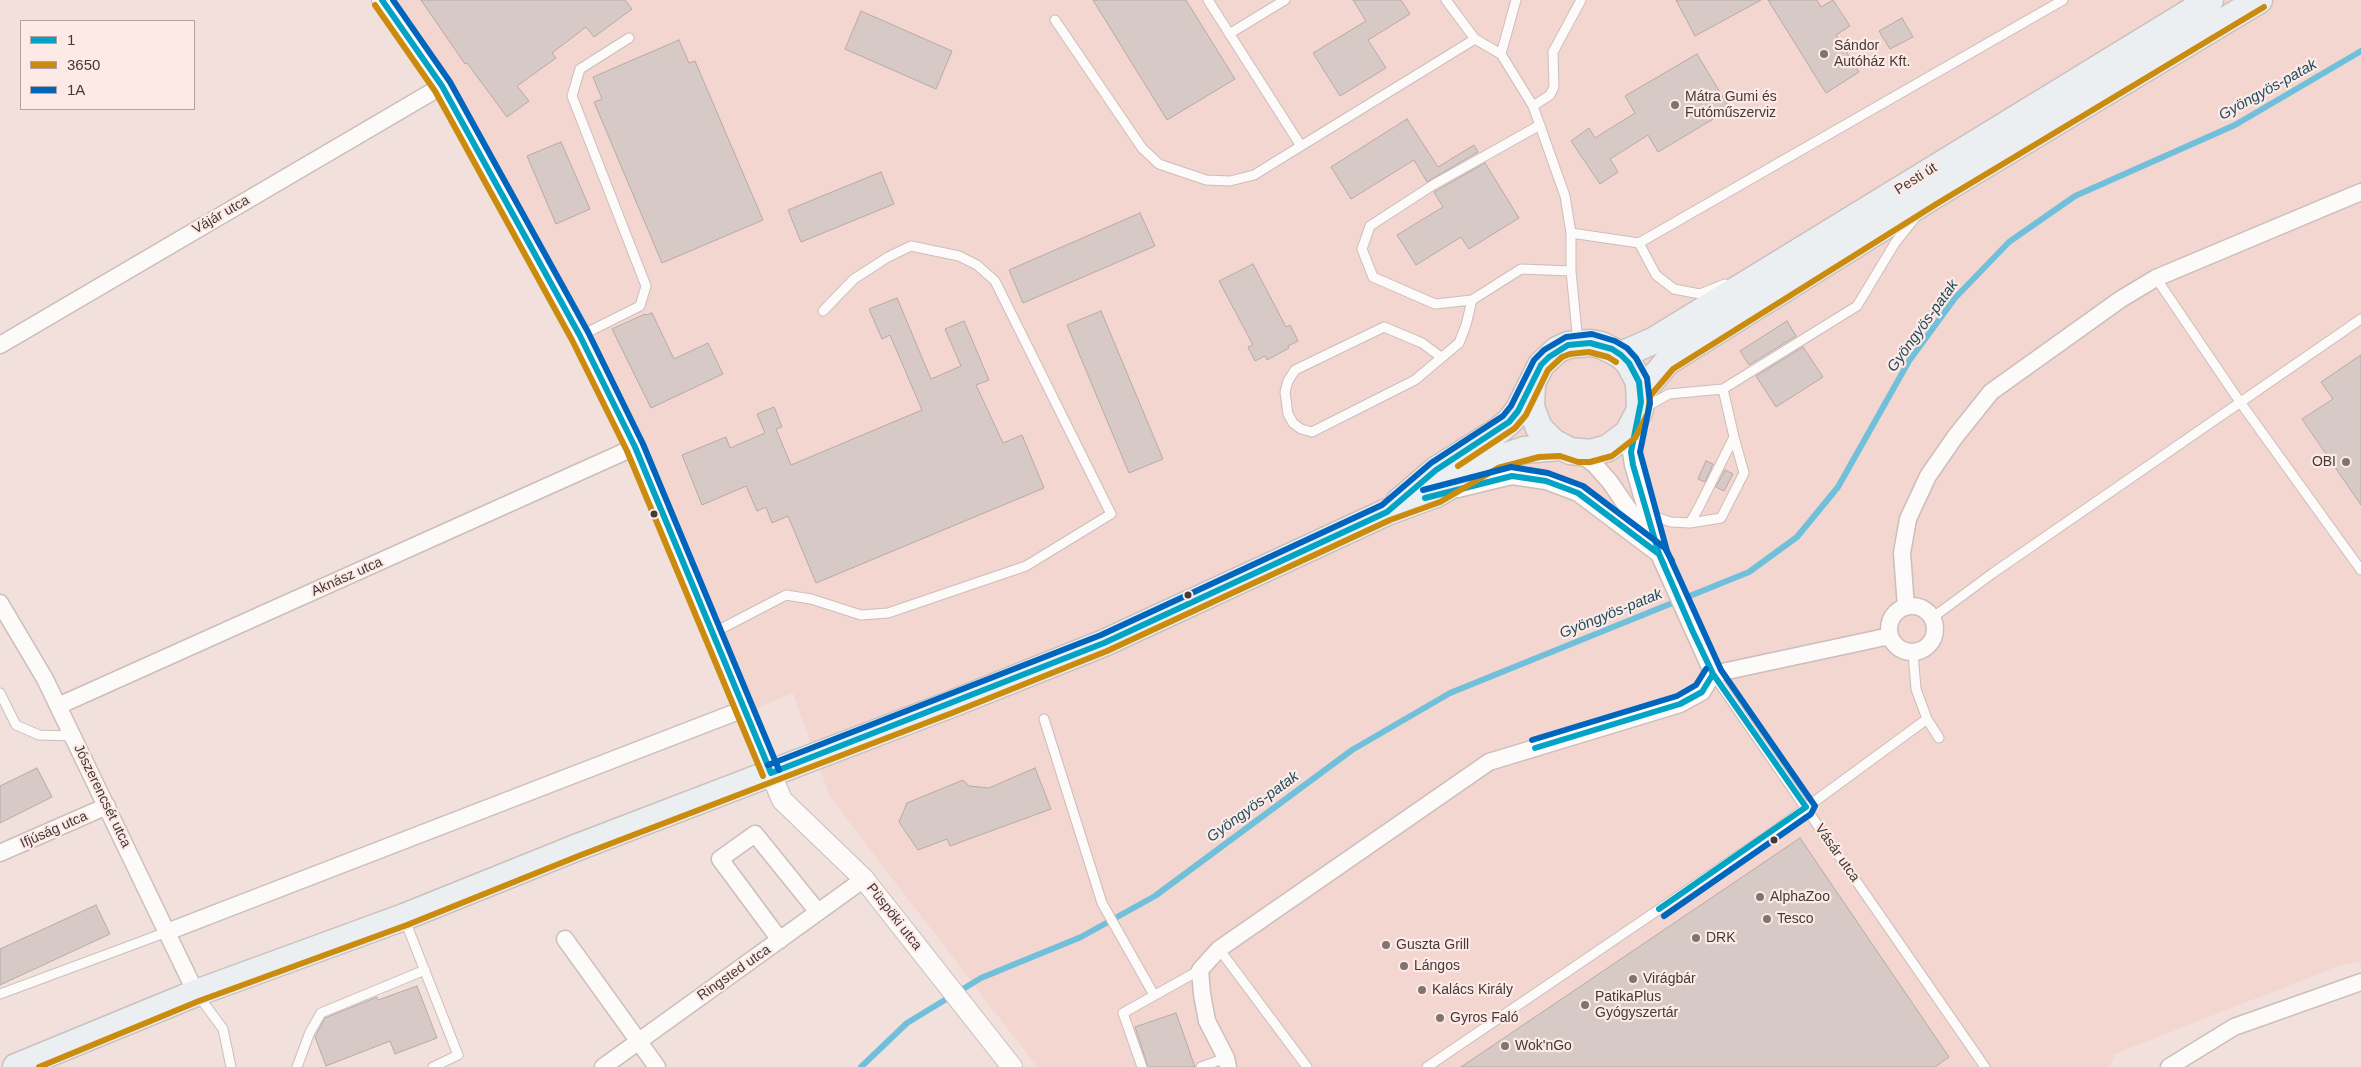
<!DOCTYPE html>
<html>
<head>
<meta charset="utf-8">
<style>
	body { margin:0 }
	#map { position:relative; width:2361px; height:1067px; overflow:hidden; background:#f1e0db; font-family:Arial,sans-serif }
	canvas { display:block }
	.legend { position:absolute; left:20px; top:20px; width:175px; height:90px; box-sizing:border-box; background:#fdeae6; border:1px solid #b3a3a0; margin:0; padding:6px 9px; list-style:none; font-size:15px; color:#453936 }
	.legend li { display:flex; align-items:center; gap:10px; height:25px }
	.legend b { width:25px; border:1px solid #b3a3a0 }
</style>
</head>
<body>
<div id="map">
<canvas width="2361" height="1067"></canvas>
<ul class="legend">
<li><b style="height:6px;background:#03a3c6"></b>1</li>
<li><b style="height:6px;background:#ca8b0e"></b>3650</li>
<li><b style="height:6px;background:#0065bd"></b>1A</li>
</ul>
</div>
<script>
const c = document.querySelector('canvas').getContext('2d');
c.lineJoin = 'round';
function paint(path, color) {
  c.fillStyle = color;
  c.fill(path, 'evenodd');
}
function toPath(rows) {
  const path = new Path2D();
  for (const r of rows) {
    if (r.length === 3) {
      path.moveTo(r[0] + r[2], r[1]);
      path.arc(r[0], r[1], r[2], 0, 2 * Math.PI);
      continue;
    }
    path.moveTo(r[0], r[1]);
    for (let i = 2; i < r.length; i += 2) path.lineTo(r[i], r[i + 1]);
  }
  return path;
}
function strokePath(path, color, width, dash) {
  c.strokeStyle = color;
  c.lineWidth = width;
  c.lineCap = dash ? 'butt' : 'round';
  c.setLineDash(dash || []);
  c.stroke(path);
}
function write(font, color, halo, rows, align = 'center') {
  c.font = font + ' Arial,sans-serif';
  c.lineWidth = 4.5;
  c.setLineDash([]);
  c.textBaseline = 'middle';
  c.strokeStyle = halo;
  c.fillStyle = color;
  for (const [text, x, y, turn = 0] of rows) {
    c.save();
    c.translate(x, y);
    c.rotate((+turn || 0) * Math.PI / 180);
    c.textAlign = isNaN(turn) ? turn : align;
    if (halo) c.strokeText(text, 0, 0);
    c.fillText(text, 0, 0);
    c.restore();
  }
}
const built = toPath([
	[382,0,2361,0,2361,962,2343,964,2115,1054,2110,1067,1037,1067,830,797,793,693,745,713,635,447]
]);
const stream = toPath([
	[861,1067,907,1023,981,978,1081,937,1155,896,1352,750,1450,693,1749,572,1797,537,1838,487,1909,361,1955,298,2009,242,2075,196,2235,125,2361,51]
]);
const building = toPath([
	[421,0,625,0,632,9,594,37,586,27,552,53,556,58,517,86,529,101,507,117,467,63,465,64,421,0],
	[1093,0,1186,0,1235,79,1167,120,1093,0],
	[1353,0,1401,0,1410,14,1368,40,1386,68,1340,96,1313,53,1366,21,1353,0],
	[1676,0,1761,0,1695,36,1676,0],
	[1768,0,1817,0,1821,7,1833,0,1850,26,1836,35,1859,72,1826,93,1768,0],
	[861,11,952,51,936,89,845,49,861,11],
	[1902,18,1913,37,1890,49,1879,31,1902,18],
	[679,40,689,63,695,61,763,220,662,263,594,102,602,99,593,77,679,40],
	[1697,54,1730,109,1658,152,1648,135,1610,159,1618,172,1600,184,1571,141,1589,128,1595,138,1635,113,1625,96,1697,54],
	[1407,119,1438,167,1474,145,1478,152,1427,182,1414,160,1351,199,1331,167,1407,119],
	[561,142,590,209,556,224,527,156,561,142],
	[1485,163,1519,218,1469,249,1461,237,1416,265,1397,235,1443,207,1434,192,1485,163],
	[881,172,894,204,801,242,788,210,881,172],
	[1140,213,1155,246,1023,303,1009,270,1140,213],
	[1253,264,1286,327,1290,325,1298,341,1288,346,1289,348,1267,360,1265,356,1255,361,1248,347,1253,345,1219,281,1253,264],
	[897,298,931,379,961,366,945,329,964,321,989,380,976,385,1003,443,1022,435,1044,488,816,583,788,516,772,523,766,507,757,511,746,486,702,505,682,455,726,437,730,448,765,433,757,414,774,407,782,427,776,429,791,465,922,410,890,335,882,339,869,309,897,298],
	[1101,311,1163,459,1129,473,1067,325,1101,311],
	[652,313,674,359,708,343,723,374,651,408,612,329,645,314,646,315,652,313],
	[1787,321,1796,336,1749,365,1740,351,1787,321],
	[1803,347,1823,377,1776,407,1756,376,1803,347],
	[2361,355,2361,505,2302,419,2333,399,2321,382,2361,355],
	[1706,461,1713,464,1705,482,1698,479,1706,461],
	[1725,470,1733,474,1724,491,1716,487,1725,470],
	[37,768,52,797,0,823,0,786,37,768],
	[1035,768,1051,809,950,846,947,839,918,850,899,822,907,803,963,780,969,786,989,788,1035,768],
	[1800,838,1949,1057,1935,1067,1461,1067,1800,838],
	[96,905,110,934,0,985,0,949,96,905],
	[417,986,437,1038,395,1054,390,1041,326,1066,315,1037,325,1018,377,997,378,1000,417,986],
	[1176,1013,1195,1067,1148,1067,1135,1027,1176,1013]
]);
const service = toPath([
	[1208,0,1301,146,1475,39],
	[1446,0,1475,39,1501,54,1533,106,1565,196,1571,233,1571,271,1578,343],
	[1055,20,1142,148,1159,164,1206,180,1230,181,1254,175,1301,146],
	[1229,34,1285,0],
	[1501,54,1516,0],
	[1533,106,1550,95,1554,87,1553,52,1581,0],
	[1540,125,1433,185,1370,226,1362,249,1373,277,1435,304,1472,300,1521,269,1571,271],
	[1571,233,1639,243,2063,0],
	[1639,243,1656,275,1674,289,1700,294,1725,284],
	[2156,278,2240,402,2361,570],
	[580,336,640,306,646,286,572,96,580,69,629,38],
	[1441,357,1422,343,1384,327,1295,370,1288,381,1285,392,1288,414,1293,423,1301,429,1312,432,1415,380,1459,343,1466,325,1472,300],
	[1644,408,1669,394,1723,389,1857,306,1895,243,1914,219],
	[1649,515,1671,522,1690,523,1699,507,1734,437,1723,389],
	[1690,523,1721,518,1744,473,1734,437],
	[1932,618,1993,573,2361,319],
	[713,633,786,595,811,599,861,615,888,613,1026,566,1111,514,995,281,977,265,959,256,911,246,888,257,854,279,823,311],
	[1913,653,1916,689,1927,719,1939,738],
	[1713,674,1985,1067],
	[0,693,16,725,39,735,73,736],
	[1044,719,1102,903,1154,995],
	[404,918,458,1055,433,1067],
	[1219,949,1307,1067],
	[0,994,167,932],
	[198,995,223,1029,231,1067],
	[297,1067,310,1032,321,1013,425,970],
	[1142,1067,1123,1013,1200,970],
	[1201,1067,1226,1058],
	[1427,1067,1773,832,1927,719]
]);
const minor = toPath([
	[0,345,442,86],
	[1635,425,1631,452,1633,465,1659,554,1713,674],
	[1580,453,1595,465,1610,482,1651,542],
	[1458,489,1512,476,1546,481,1578,493,1659,554],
	[0,603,45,679,196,993],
	[1912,629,23],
	[1906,607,1902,553,1908,519,1928,476,1955,437,1991,392,2121,299,2156,278,2361,192],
	[58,706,635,447],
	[0,853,107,806],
	[167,932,744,709],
	[565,939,657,1067],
	[780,940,720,859,755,834,818,912],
	[603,1067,864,879],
	[1228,1067,1226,1058,1207,1021,1202,994,1200,970,1219,949,1489,762,1680,704,1702,692,1713,674,1890,636],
	[2169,1067,2234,1027,2361,982]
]);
const tertiary = toPath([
	[382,0,442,86,580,336,635,447,782,800,864,879,1012,1067]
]);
const primary = toPath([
	[1621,355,1653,341,2210,0],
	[1641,393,1667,362,1933,196,2259,0],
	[1399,502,1436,470,1498,431,1509,422,1518,411,1541,365,1557,350,1568,345,1590,343,1601,345,1621,355,1629,363,1639,382,1640,410,1628,433,1608,448,1590,453,1570,451,1553,442,1539,428,1531,407,1532,385],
	[16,1067,196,993,404,917,578,847,949,705,1104,643,1387,512,1436,494,1494,460,1524,450,1561,447]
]);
const bus1 = toPath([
	[382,0,442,86,580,336,635,447,771,773],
	[1425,498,1512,476,1546,481,1578,493,1659,554,1664,565],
	[1535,748,1680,704,1702,692,1713,674],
	[771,773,1104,643,1387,512,1436,470,1509,422,1518,411,1541,365,1549,357,1568,345,1590,343,1612,349,1621,355,1629,363,1639,382,1641,402,1631,452,1633,465,1659,554,1693,632,1713,674,1806,807],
	[1659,909,1806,807]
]);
const bus2 = toPath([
	[375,5,435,91,572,340,627,451,763,776],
	[1458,466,1515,428,1526,415,1548,370,1562,357,1570,354,1589,352,1608,357,1616,362],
	[39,1067,199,1001,407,925,581,855,952,713,1107,651,1390,520,1440,502,1498,468,1539,457,1560,456,1578,462,1590,462,1612,456,1635,438,1648,413,1650,396,1673,369,1938,203,2264,7]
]);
const bus3 = toPath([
	[393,0,450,82,588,332,643,444,779,770],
	[1423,490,1511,467,1548,473,1583,486,1665,548,1672,561],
	[1532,740,1677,696,1696,685,1706,669],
	[768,765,1101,635,1382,505,1431,463,1503,416,1511,406,1534,360,1544,350,1566,337,1592,334,1615,341,1627,348,1636,358,1647,378,1650,403,1640,452,1667,551,1721,670,1815,806,1811,814,1664,916]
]);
const markers = [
	[1824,54,5,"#817370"],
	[1675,105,5,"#817370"],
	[2346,462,5,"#817370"],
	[654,514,4.5,"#453936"],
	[1188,595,4.5,"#453936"],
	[1774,840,4.5,"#453936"],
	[1760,897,5,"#817370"],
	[1767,919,5,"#817370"],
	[1696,938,5,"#817370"],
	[1386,945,5,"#817370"],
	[1404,966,5,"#817370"],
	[1633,979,5,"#817370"],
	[1422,990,5,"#817370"],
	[1585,1005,5,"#817370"],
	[1440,1018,5,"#817370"],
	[1505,1046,5,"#817370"]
];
const poiNames = [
	["Sándor",1834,46],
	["Autóház Kft.",1834,62],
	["Mátra Gumi és",1685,97],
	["Futóműszerviz",1685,113],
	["OBI",2336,462,"right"],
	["AlphaZoo",1770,897],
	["Tesco",1777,919],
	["DRK",1706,938],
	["Guszta Grill",1396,945],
	["Lángos",1414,966],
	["Virágbár",1643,979],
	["Kalács Király",1432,990],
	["PatikaPlus",1595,997],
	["Gyógyszertár",1595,1013],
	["Gyros Faló",1450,1018],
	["Wok'nGo",1515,1046]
];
const streetNames = [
	["Pesti út",1916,179,-32],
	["Vájár utca",221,215,-30],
	["Aknász utca",347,577,-24],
	["Jószerencsét utca",102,796,64],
	["Ifjúság utca",54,830,-24],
	["Vásár utca",1837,853,55],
	["Püspöki utca",894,917,52],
	["Ringsted utca",734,973,-35]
];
const waterNames = [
	["Gyöngyös-patak",2268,90,-29],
	["Gyöngyös-patak",1923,326,-54],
	["Gyöngyös-patak",1611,614,-22],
	["Gyöngyös-patak",1253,807,-36]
];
paint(built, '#f3d6cf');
strokePath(stream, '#70c0dc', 6);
paint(building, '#d7c9c6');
strokePath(building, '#b7aaa7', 1);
strokePath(service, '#cbbebb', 11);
strokePath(minor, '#cbbebb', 19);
strokePath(tertiary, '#cbbebb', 22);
strokePath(primary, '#cac1bf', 29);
strokePath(service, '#fdfafa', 9);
strokePath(minor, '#fdfafa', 16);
strokePath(tertiary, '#fdfafa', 20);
strokePath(primary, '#eceff1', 26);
strokePath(bus1, '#03a3c6', 6);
strokePath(bus2, '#ca8b0e', 6);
strokePath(bus3, '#0065bd', 6);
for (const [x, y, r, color] of markers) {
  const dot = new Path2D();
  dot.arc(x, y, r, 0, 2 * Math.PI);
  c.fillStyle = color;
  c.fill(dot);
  strokePath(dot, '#fdeae6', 2);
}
write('14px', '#453936', '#fdeae6', poiNames, 'left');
write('14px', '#453936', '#fdeae6', streetNames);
write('italic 15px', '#1c4d5f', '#fdeae6', waterNames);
</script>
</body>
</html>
